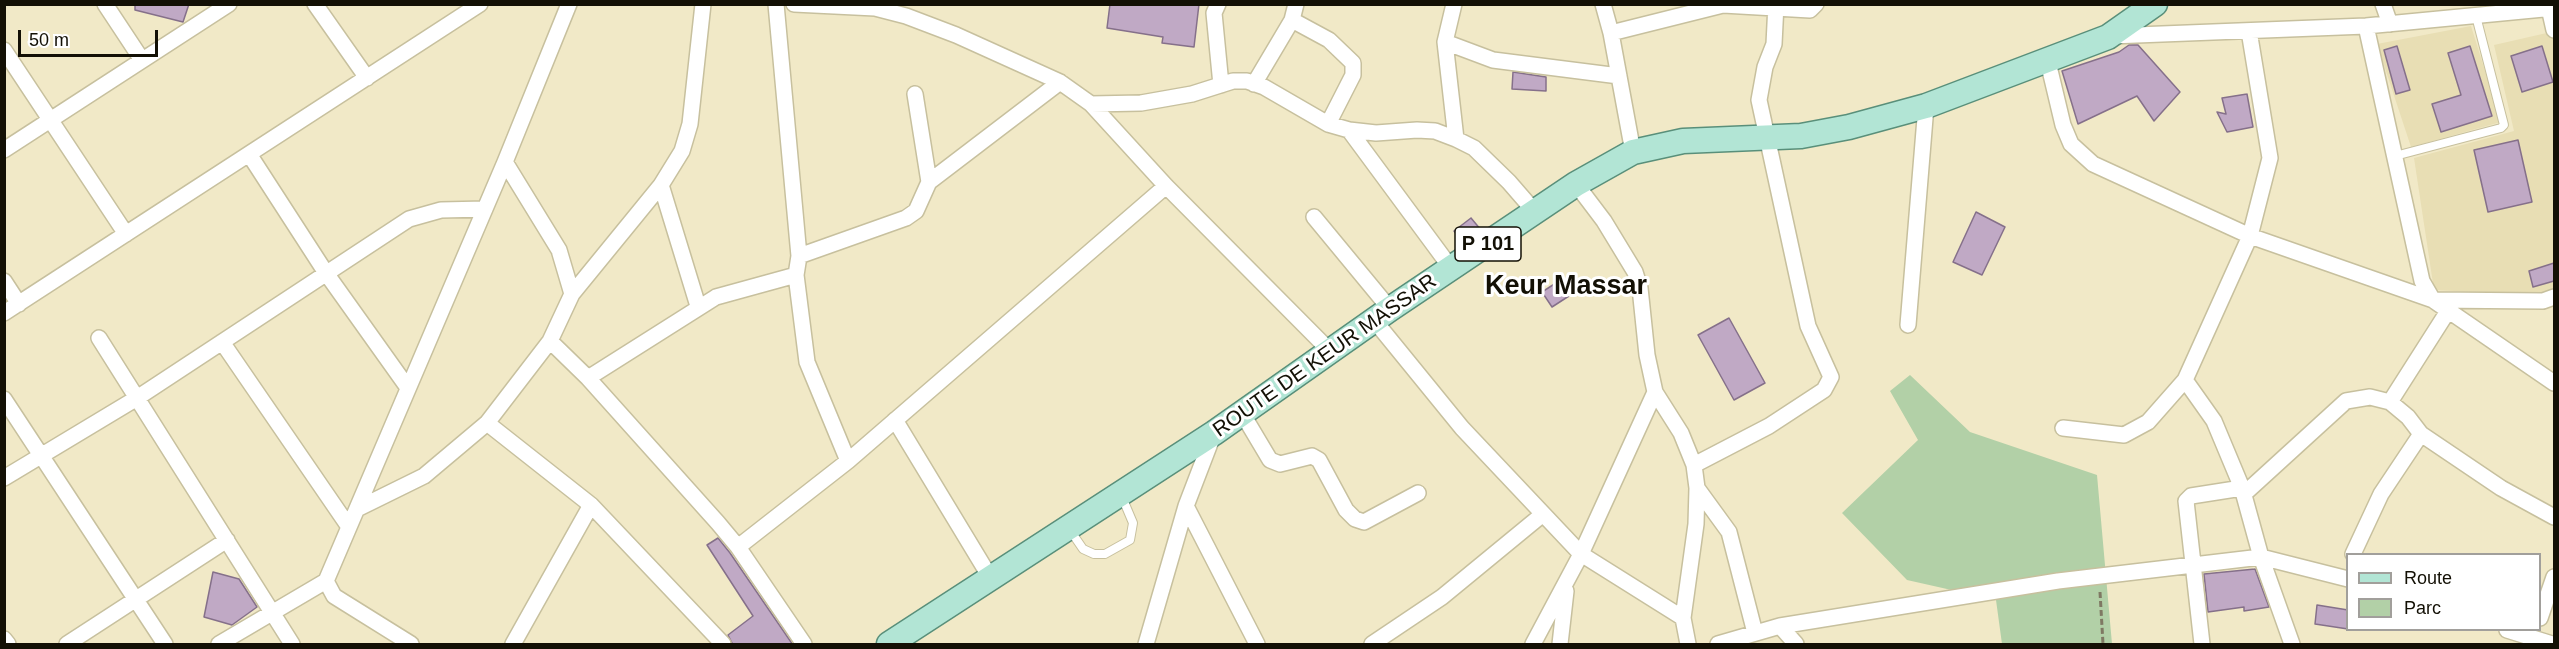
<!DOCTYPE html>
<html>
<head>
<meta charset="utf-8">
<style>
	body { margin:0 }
	#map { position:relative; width:2559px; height:649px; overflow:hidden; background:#f1e9c7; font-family:Arial,sans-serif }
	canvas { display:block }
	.frame { position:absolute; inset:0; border:6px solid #131005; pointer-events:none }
	.legend { position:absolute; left:2346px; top:553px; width:195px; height:78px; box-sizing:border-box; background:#fff; border:2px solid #a19f9b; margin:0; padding:8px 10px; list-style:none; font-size:18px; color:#131005 }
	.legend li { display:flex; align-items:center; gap:12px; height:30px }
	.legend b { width:30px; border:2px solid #a19f9b }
	.scale { position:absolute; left:18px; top:30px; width:140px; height:27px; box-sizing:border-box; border:3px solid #131005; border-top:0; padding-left:8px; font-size:18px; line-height:21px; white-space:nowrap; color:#131005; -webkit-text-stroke:4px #fff; paint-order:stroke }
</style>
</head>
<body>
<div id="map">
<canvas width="2559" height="649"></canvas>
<div class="frame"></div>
<ul class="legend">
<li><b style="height:8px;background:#b2e5d5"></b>Route</li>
<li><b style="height:16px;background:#b2d0a7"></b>Parc</li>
</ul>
<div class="scale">50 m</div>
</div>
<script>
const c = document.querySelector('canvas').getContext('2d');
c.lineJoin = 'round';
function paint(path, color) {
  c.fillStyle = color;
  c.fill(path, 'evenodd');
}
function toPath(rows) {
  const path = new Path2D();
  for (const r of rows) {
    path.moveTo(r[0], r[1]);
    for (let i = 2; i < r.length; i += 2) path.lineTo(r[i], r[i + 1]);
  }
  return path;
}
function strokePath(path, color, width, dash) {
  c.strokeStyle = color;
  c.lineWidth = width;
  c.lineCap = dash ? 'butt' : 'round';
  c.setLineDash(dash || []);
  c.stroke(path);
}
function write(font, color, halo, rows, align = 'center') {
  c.font = font + ' Arial,sans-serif';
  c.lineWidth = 6;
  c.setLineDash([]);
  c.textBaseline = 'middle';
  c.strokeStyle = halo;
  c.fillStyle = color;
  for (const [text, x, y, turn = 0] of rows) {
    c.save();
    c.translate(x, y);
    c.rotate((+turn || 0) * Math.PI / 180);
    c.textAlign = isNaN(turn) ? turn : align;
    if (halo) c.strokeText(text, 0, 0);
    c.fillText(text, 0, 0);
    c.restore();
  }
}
const built = toPath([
	[2471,26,2501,122,2411,147,2377,44],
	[2551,32,2554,43,2554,290,2533,295,2434,290,2414,158,2514,131,2494,45]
]);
const green = toPath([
	[1910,375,1970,432,2097,475,2112,644,2002,644,1996,600,1907,580,1842,513,1918,440,1890,391]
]);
const building = toPath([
	[135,4,189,4,183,22,135,10,135,4],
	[1110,4,1199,4,1194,47,1162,43,1163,37,1107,28,1110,4],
	[2129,45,2138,45,2180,92,2154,121,2137,96,2078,124,2062,71,2119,52,2129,45],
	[2397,46,2410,90,2396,94,2384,50,2397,46],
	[2470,46,2492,116,2441,132,2432,104,2461,95,2448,53,2470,46],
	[2542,46,2553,82,2522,92,2511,56,2542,46],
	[1513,72,1546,77,1546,91,1512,89,1513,72],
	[2247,94,2253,127,2227,132,2217,112,2226,114,2222,98,2247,94],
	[2518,140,2532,202,2488,212,2474,150,2518,140],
	[1976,212,2005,227,1982,275,1953,262,1976,212],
	[1471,218,1481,230,1463,243,1454,231,1471,218],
	[2554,263,2554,281,2533,287,2529,271,2554,263],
	[1559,281,1569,296,1552,307,1542,292,1559,281],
	[1729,318,1765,383,1734,400,1698,335,1729,318],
	[718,538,730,553,793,645,733,645,728,635,753,616,707,545,718,538],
	[2255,569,2269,607,2244,611,2244,607,2208,612,2204,574,2255,569],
	[213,572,239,579,257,607,232,625,204,617,213,572],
	[2317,605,2348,610,2348,629,2315,624,2317,605]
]);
const path = toPath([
	[2100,592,2103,644]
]);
const lane = toPath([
	[2395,156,2501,128,2504,125,2476,16],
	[1070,530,1083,549,1094,554,1105,554,1130,540,1133,523,1122,497]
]);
const street = toPath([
	[105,4,142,60],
	[315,4,367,78],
	[776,4,799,256,796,275,807,362,848,461],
	[794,4,875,8,906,16,956,35,1060,82,1091,104,1166,186,1330,351],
	[1218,4,1214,13,1221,85],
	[1454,4,1445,42,1456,139],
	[1603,4,1611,33,1633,152],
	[2383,4,2390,24],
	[2549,8,2554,30],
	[1292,20,1329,40,1353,63,1353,75,1328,124],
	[2366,26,2422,281,2433,300],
	[1611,33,1723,5,1810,10,1816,4],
	[2111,36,2366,26,2554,8],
	[1445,42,1493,60,1619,76],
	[4,50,126,234],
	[2048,62,2063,125,2071,144,2093,164,2250,236,2433,300,2554,383],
	[1254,84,1292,20,1296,4],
	[915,94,929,182,1060,82],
	[1091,104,1141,103,1192,94,1233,81,1247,81,1264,87,1328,124,1349,130,1376,133,1417,130,1435,131,1456,139,1474,148,1509,182,1535,212],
	[1349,130,1451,268],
	[4,150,229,4],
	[249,154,326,273,408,388],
	[505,162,559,250,572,294],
	[661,185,698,306],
	[1314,217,1390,309],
	[799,256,906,218,916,211,929,182],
	[4,281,19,304],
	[2433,300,2543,301,2554,297],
	[4,313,480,4],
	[1374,320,1462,428,1581,554,1683,618],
	[1908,325,1926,106],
	[99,338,292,644],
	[550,341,588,378,718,523,738,547,804,644],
	[222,342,349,527],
	[588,378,716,297,796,275],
	[2185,380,2214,421,2242,488,2261,557,2292,644],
	[1655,392,1681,433,1694,465,1697,488,1696,524,1683,618,1688,644],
	[4,399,165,644],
	[1242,413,1270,460,1280,464,1312,456,1319,460,1346,510,1355,519,1364,522,1418,493],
	[895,420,990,577],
	[487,423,591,505,723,644],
	[2063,428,2124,435,2148,422,2185,380,2250,236,2270,158,2249,31],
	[2421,434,2408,417,2390,402,2448,311],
	[1694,465,1769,426,1824,390,1831,377,1808,326,1759,100,1765,67,1774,44,1776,4],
	[4,478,137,398,409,219,441,210,485,209],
	[1697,488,1729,532,1755,633],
	[2244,494,2346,401,2370,397,2390,402],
	[1186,506,1257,644],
	[357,509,424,476,487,423,550,341,572,294,661,185,682,151,690,124,703,4],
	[738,547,848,461,1166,186],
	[2353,554,2381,494,2421,434,2501,488,2554,517],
	[2540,618,2554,577],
	[1780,626,1796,644],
	[2507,630,2552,644],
	[4,639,8,644],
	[67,644,227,540],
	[219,644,326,581],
	[411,644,334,596,326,581,505,162,569,4],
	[513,644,591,505],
	[1146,644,1186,506,1214,433],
	[1372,644,1442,597,1543,514],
	[1533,644,1581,554,1655,392,1647,355,1640,288,1635,272,1604,221,1576,184],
	[1560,644,1566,591],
	[1718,644,1780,626,2058,581,2261,557,2348,579],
	[2202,644,2186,501,2191,496,2242,488]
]);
const primary = toPath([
	[889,644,1214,433,1390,309,1576,184,1633,152,1683,141,1801,136,1849,127,1926,106,2108,37,2155,4]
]);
const shields = [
	[1488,244,66]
];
const shieldNames = [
	["P 101",1488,244]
];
const streetNames = [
	["ROUTE DE KEUR MASSAR",1325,356,-35]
];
const districtNames = [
	["Keur Massar",1566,287]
];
paint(built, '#e8deb4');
paint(green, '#b2d0a7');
paint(building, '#c0a9c5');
strokePath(building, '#85708a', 1.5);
strokePath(lane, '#c7c09e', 10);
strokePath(street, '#c7c09e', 18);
strokePath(primary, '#598f7a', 27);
strokePath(path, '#7f7963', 3, [6, 3]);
strokePath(lane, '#fff', 8);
strokePath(street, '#fff', 15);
strokePath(primary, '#b2e5d5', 24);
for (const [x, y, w] of shields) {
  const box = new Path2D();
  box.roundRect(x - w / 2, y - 17, w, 34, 4.5);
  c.fillStyle = '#fff';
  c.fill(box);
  strokePath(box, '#131005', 1.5);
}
write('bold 20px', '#131005', null, shieldNames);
write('21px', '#131005', '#fff', streetNames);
write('bold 27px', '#131005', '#fff', districtNames);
</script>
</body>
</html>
